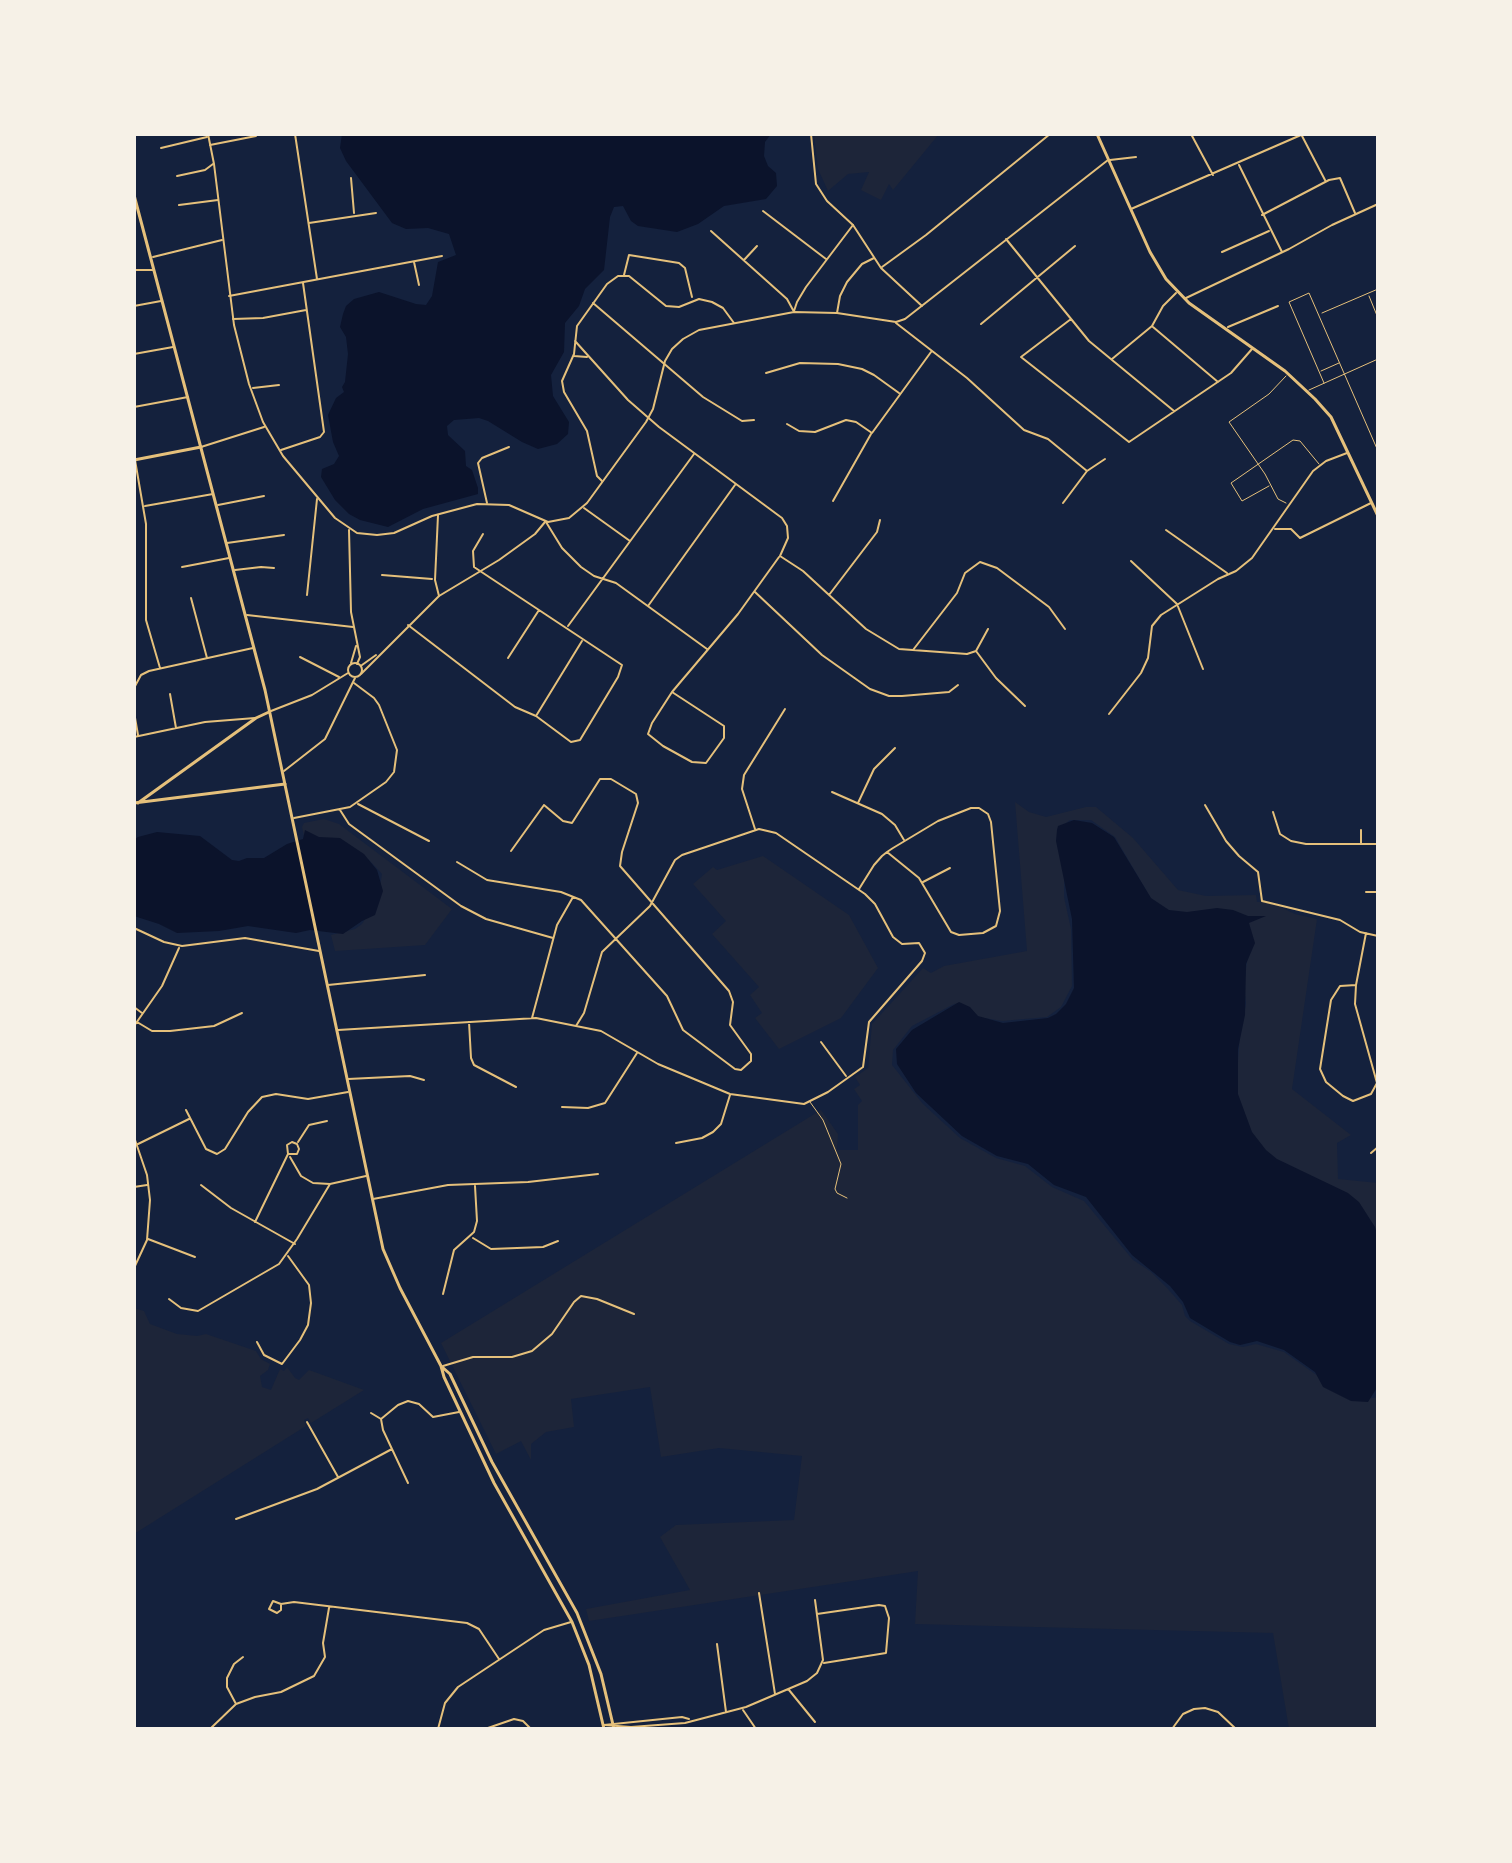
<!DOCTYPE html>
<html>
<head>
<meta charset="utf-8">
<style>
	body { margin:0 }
	#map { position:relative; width:1512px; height:1863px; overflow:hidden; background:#14213d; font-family:"Source Serif 4",serif }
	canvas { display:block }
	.frame { position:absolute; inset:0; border:136px solid #f6f1e7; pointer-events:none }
</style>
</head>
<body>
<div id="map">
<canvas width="1512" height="1863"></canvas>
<div class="frame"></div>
</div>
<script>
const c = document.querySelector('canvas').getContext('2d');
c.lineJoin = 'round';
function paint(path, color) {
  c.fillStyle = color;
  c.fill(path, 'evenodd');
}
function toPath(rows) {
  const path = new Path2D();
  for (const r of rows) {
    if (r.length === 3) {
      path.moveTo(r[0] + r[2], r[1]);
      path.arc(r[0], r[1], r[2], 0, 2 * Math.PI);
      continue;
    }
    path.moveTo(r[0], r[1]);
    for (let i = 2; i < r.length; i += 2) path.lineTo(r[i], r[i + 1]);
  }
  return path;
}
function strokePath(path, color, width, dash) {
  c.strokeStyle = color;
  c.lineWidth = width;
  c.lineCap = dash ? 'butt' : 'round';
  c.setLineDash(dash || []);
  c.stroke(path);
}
const green = toPath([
	[814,134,939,134,893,190,889,184,881,200,861,190,869,172,848,174,828,191,818,169],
	[1015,802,1029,812,1046,817,1086,807,1096,807,1133,838,1178,890,1206,896,1256,895,1257,902,1270,902,1295,914,1317,919,1292,1089,1351,1135,1337,1143,1338,1179,1378,1183,1378,1240,1285,1166,1256,1147,1236,1091,1240,1032,1246,1004,1244,985,1248,954,1153,902,1115,837,1091,820,1070,820,1058,830,1064,869,1064,897,1071,929,1072,986,1061,1007,1047,1017,1002,1021,972,1016,961,1003,954,1004,912,1026,893,1050,892,1065,923,1104,960,1138,996,1158,1025,1166,1052,1187,1084,1201,1133,1260,1150,1271,1168,1289,1182,1305,1185,1316,1190,1321,1229,1344,1243,1347,1256,1344,1284,1352,1335,1388,1366,1399,1378,1397,1378,1729,1289,1729,1273,1633,915,1624,918,1571,589,1621,586,1609,690,1590,660,1537,676,1525,794,1520,802,1456,719,1448,661,1457,650,1387,571,1399,574,1427,546,1432,531,1444,531,1460,521,1441,496,1454,441,1343,821,1110,838,1134,837,1150,858,1150,858,1105,862,1101,854,1089,860,1085,855,1077,868,1068,872,1024,923,968,931,973,944,966,1027,951],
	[324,819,339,824,452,909,425,945,335,951,331,935,355,929,362,924,378,898,382,874,369,860,305,841,302,827,304,823],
	[763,856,849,915,878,968,841,1018,779,1049,755,1018,762,1013,750,995,759,987,712,934,726,921,693,884,713,867,717,870],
	[134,1308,144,1311,150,1324,177,1334,197,1336,206,1334,256,1351,261,1359,270,1364,268,1370,260,1376,262,1387,271,1390,280,1369,284,1371,287,1367,295,1378,299,1380,309,1370,364,1390,311,1423,308,1418,304,1420,306,1426,134,1534]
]);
const water = toPath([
	[342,134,771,134,765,142,764,156,768,166,776,173,777,186,766,199,724,206,698,224,677,232,638,226,631,221,623,206,614,207,610,217,604,270,585,289,579,306,565,323,564,352,551,375,553,396,569,422,568,434,557,444,538,449,522,442,488,421,479,418,454,420,447,426,448,435,465,451,466,466,472,470,478,488,478,494,423,509,388,527,360,520,349,514,335,500,321,477,322,469,334,464,339,456,333,442,328,415,336,398,344,392,342,387,345,382,348,354,346,337,340,327,343,314,346,306,354,299,379,292,416,304,426,305,432,296,438,262,456,255,449,234,428,228,406,229,392,223,346,161,340,148],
	[1074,820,1092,823,1114,837,1151,898,1169,910,1187,912,1217,908,1233,910,1248,916,1266,916,1249,923,1255,943,1246,964,1245,1015,1238,1049,1238,1094,1252,1132,1266,1150,1277,1159,1348,1193,1359,1202,1375,1227,1378,1238,1378,1386,1368,1402,1351,1401,1323,1387,1315,1372,1284,1350,1257,1341,1240,1345,1230,1342,1190,1318,1183,1302,1170,1286,1132,1255,1086,1197,1054,1185,1028,1164,997,1156,962,1136,916,1093,897,1064,896,1049,912,1030,959,1002,970,1007,978,1016,1003,1023,1048,1018,1056,1014,1066,1004,1074,988,1072,919,1056,841,1057,830,1058,826],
	[305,830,319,837,340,838,364,854,377,870,383,891,375,915,362,921,343,934,310,930,296,933,248,926,219,931,177,933,159,924,134,916,134,840,138,837,157,832,200,836,232,860,239,861,247,858,264,858,287,844,303,839]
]);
const service = toPath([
	[1369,296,1378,318],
	[1322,313,1378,289],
	[1321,371,1339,363],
	[1286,376,1269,394,1229,422,1265,474,1278,499,1286,503],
	[1324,383,1289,302,1309,293,1378,451],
	[1309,390,1378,359],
	[1269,486,1242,501,1231,483,1293,440,1300,441,1319,464],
	[810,1102,823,1120,841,1164,835,1189,837,1193,847,1198]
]);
const minor = toPath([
	[295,134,317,279],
	[1191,134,1213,175],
	[1301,134,1325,180],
	[210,145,256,136],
	[161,148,207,137],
	[1110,160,1136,157],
	[1239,165,1282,252],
	[177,176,205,170,213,164],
	[351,178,354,213],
	[179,205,218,200],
	[1131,209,1301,135],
	[763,211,826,259],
	[1262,215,1329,180,1340,178,1355,213],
	[309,223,376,213],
	[711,231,787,299,793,310],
	[1006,239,1089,341,1174,411],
	[1222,252,1269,231],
	[153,257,222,240],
	[744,260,757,246],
	[414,262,419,285],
	[882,267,926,235,1050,134],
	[134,270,153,270],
	[624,275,629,255,679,263,685,268,692,297],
	[229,296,442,256],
	[593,303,703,397,742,421,754,420],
	[134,306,161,301],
	[794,311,797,302,806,287,853,225],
	[837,313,840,296,847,282,862,264,874,258],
	[233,319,263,318,306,310],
	[1071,319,1021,357,1129,442,1231,373,1252,349],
	[896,323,967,378,1024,430,1048,439,1087,471],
	[981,324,1075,246],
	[1153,327,1218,382],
	[1228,327,1278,306],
	[575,341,628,400,659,427,782,518,787,526,788,538,780,556,803,571,866,629,899,649,967,654,976,651,996,678,1025,706],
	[134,354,173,347],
	[574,356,587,357],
	[1112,359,1152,326,1163,306,1176,293],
	[766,373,800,363,838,364,862,369,874,375,899,393],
	[253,388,279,385],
	[134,407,188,397],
	[787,424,799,431,815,432,846,420,856,422,872,433,931,352],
	[281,450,320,437,324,432,303,283],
	[135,460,146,524,146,620,160,668],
	[602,481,597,476,587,431,564,392,562,381,574,354,577,326,607,284,618,276,629,276,666,306,679,307,699,299,712,302,723,308,734,323],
	[833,501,871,434],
	[487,503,478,463,482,458,509,447],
	[1063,503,1087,471,1105,459],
	[218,505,264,496],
	[145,506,213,494],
	[584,508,630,541],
	[438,515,435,580,439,596],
	[546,522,562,548,581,567,594,576,616,583,707,649],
	[1275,529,1291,529,1300,538,1371,503],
	[1166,530,1227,573],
	[227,543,284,535],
	[1131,561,1177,604,1203,669],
	[182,567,229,558],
	[235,570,261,567,274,568],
	[382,575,432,579],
	[755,592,822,655,870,689,889,696,902,696,949,692,958,685],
	[307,595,317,499],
	[829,595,877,532,880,520],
	[191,598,207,658],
	[648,606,735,485],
	[247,615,353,627],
	[408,625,515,707,536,716,571,742,580,740,618,677,622,665,474,567,473,551,483,534],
	[568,626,694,454],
	[913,650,957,593,965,573,980,562,997,568,1049,607,1065,629],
	[976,651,988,629],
	[300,657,339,677],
	[508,658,539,610],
	[134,688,141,675,149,671,253,648],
	[672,692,652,723,648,734,663,746,692,762,706,763,724,738,724,726,672,692,738,614,779,557],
	[170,694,176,728],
	[134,712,138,735],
	[1109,714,1141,673,1148,658,1152,626,1161,615,1218,579,1236,571,1252,558,1313,471,1326,461,1347,453],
	[536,716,582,641],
	[134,737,205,722,255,718],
	[832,792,882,814,895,825,904,840],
	[858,803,874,769,895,748],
	[358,804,429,841],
	[1205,805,1226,841,1239,856,1258,872,1262,901,1340,920,1360,932,1378,936],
	[340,810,349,824,461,906,486,919,553,938],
	[1273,812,1280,834,1291,841,1306,844,1378,844],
	[294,818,350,807,386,782,394,772,397,750,379,705,374,698,354,683],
	[755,829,742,789,744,775,785,709],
	[1361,843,1361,830],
	[457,862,487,880,561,892,581,900,667,996,683,1030,735,1069,741,1070,751,1061,751,1054,730,1025,733,1002,729,991,620,866,622,852,638,803,636,794,611,779,600,779,572,823,563,821,544,805,511,851],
	[923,882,950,868],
	[859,889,874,865,882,856,887,852,893,848,938,821,971,808,979,808,988,814,991,822,1000,911,996,926,983,933,959,935,951,932,919,878,887,852],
	[1366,892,1378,892],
	[134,928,164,942,182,946,245,938,319,951],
	[328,985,425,975],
	[1356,985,1340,986,1331,1000,1320,1069,1326,1082,1343,1096,1353,1101,1371,1094,1377,1083,1355,1004,1356,985,1366,933],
	[134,1007,142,1013],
	[532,1018,557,925,573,897],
	[137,1022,152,1031,170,1031,214,1026,242,1013],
	[469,1022,471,1058,474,1065,516,1087],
	[134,1026,162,986,179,948],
	[338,1030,536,1018,601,1031,658,1064,730,1094,804,1104,828,1092,863,1067,869,1022,922,961,925,953,919,943,902,944,893,937,875,904,865,894,776,833,759,829,682,855,675,860,650,906,602,952,584,1013,576,1026],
	[821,1042,846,1076],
	[348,1079,410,1076,424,1080],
	[562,1107,588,1108,605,1103,637,1053],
	[186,1110,206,1149,217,1154,225,1149,248,1112,262,1097,276,1094,308,1099,348,1092],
	[134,1137,147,1175,150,1200,147,1240,134,1268],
	[298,1142,309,1125,327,1121],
	[676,1143,702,1138,713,1132,721,1124,730,1095],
	[138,1144,189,1119],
	[1371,1153,1378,1147],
	[290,1157,301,1176,313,1183,330,1184,366,1176],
	[201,1185,231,1208,295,1244],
	[134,1187,147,1185],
	[373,1199,448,1185,528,1182,598,1174],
	[255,1222,288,1154,287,1145,292,1142,297,1144,299,1149,297,1154,288,1154],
	[473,1238,491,1249,543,1247,558,1241],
	[148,1239,195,1257],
	[443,1294,454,1250,474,1232,477,1221,475,1186],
	[169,1299,181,1308,198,1311,279,1264,297,1239,330,1184],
	[257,1342,264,1355,282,1364,300,1340,308,1325,311,1303,309,1285,288,1256],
	[443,1366,473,1357,512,1357,532,1351,552,1334,574,1302,581,1296,597,1299,634,1314],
	[371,1413,381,1419,383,1430,408,1483],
	[381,1419,398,1405,408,1401,419,1404,433,1417,459,1412],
	[307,1422,338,1477],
	[236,1519,317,1489,392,1449],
	[759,1593,775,1694],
	[281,1604,273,1601,269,1609,277,1613,281,1610,281,1604,294,1602,467,1623,479,1629,499,1659],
	[817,1614,879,1605,885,1606,889,1618,886,1653,824,1663],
	[717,1644,726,1712],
	[789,1690,815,1722],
	[236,1704,227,1687,227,1678,234,1664,243,1657],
	[743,1710,756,1729],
	[604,1725,631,1727,685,1723,746,1707,807,1681,817,1673,823,1660,815,1600],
	[604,1725,682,1717,689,1719],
	[210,1729,236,1704,255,1697,281,1692,314,1676,325,1657,323,1643,329,1608],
	[438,1729,445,1703,458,1687,544,1630,571,1622],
	[485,1729,514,1719,523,1721,531,1729],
	[1172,1729,1183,1714,1194,1709,1205,1708,1218,1712,1236,1729]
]);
const tertiary = toPath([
	[208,134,214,164,234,325,249,384,263,422,283,456,335,518,357,533,377,535,394,533,432,516,477,504,509,505,548,522,569,518,587,503,646,422,653,409,665,361,672,349,683,339,699,330,794,312,837,313,896,322,905,319,1108,160],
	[811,134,816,184,827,201,853,225,881,268,922,306],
	[1186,298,1289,249,1332,225,1378,204,1378,200],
	[201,447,264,427],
	[349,530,351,612,360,657,357,664],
	[355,670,7],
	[351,663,356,646],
	[362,665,376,655],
	[361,674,439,596,499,560,535,534,545,522],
	[271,711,312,695,348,673],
	[284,771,325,739,355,678]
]);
const secondary = toPath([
	[1097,134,1150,252,1166,279,1189,303,1285,371,1315,399,1331,417,1378,516],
	[134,460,201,447],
	[134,803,285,784],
	[138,803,256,718,269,712]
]);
const primary = toPath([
	[134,195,265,690,383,1249,400,1288,441,1366,444,1377,494,1483,572,1622,589,1665,604,1729],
	[441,1366,450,1374,492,1462,577,1613,601,1674,614,1729]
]);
paint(green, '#1d2539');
paint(water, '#0b132b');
strokePath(service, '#e5c07b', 1);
strokePath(minor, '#e5c07b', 2);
strokePath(tertiary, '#e5c07b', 2);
strokePath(secondary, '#e5c07b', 3);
strokePath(primary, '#e5c07b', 3);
</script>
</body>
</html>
